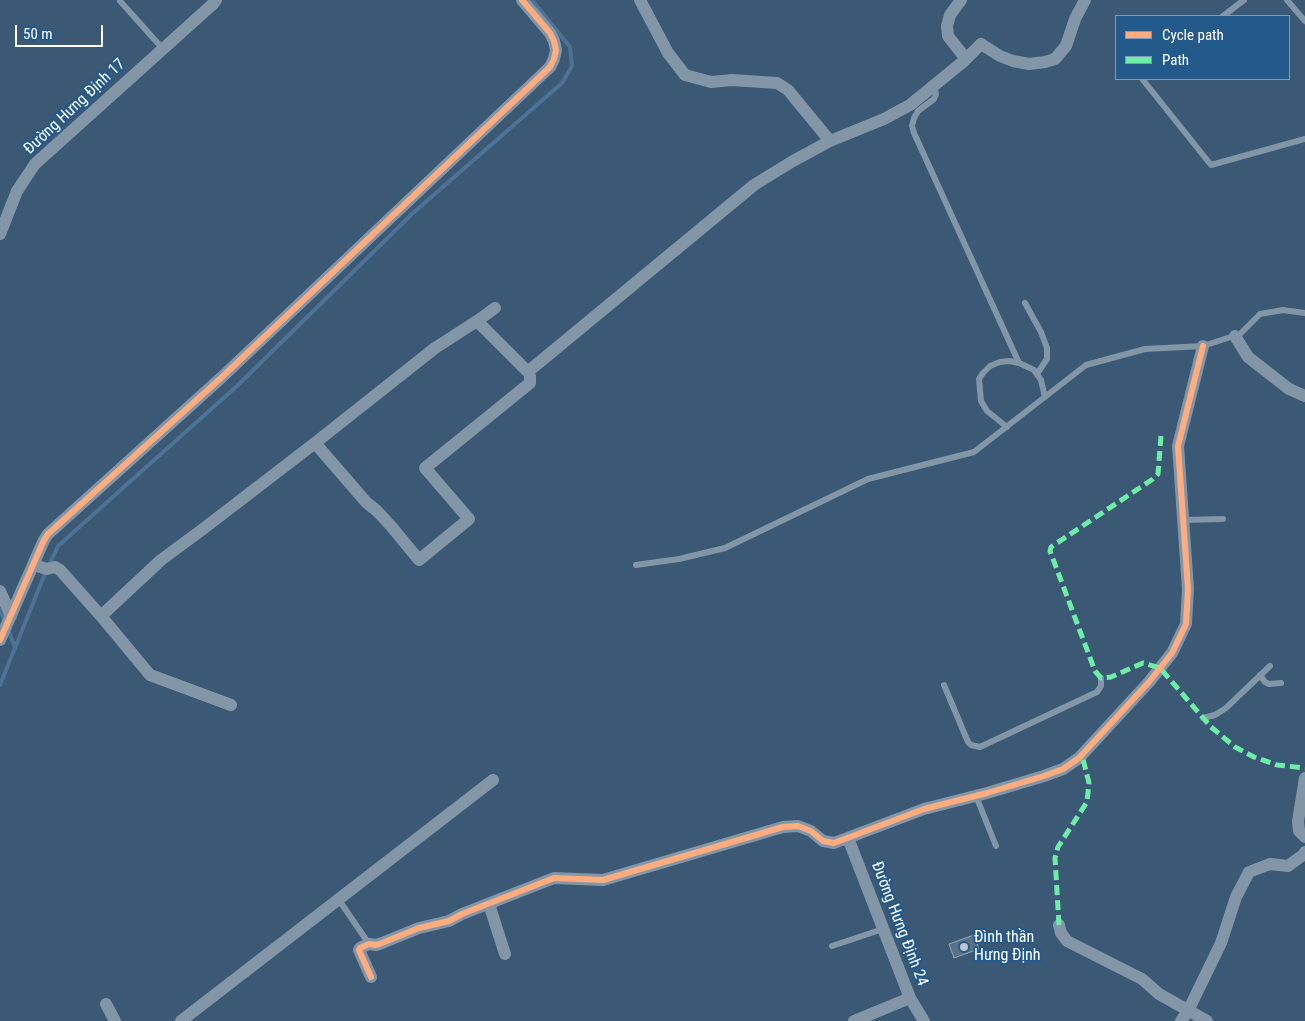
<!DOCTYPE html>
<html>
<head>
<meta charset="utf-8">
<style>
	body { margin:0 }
	#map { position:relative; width:1305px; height:1021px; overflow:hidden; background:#3b5874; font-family:"Roboto Condensed",sans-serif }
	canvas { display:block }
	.legend { position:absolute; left:1115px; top:15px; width:175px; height:65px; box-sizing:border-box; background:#24598b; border:1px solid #7c9bb9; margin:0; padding:6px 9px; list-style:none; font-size:15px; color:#fff }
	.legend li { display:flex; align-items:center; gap:10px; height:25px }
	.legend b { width:25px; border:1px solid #7c9bb9 }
	.scale { position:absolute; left:15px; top:25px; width:88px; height:22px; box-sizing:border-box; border:2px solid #fff; border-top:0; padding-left:6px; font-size:15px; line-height:18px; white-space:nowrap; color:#fff; -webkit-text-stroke:4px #24598b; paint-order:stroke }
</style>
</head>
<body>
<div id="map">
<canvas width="1305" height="1021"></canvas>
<ul class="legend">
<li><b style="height:6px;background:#ffac80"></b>Cycle path</li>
<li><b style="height:6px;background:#6deda7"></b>Path</li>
</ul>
<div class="scale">50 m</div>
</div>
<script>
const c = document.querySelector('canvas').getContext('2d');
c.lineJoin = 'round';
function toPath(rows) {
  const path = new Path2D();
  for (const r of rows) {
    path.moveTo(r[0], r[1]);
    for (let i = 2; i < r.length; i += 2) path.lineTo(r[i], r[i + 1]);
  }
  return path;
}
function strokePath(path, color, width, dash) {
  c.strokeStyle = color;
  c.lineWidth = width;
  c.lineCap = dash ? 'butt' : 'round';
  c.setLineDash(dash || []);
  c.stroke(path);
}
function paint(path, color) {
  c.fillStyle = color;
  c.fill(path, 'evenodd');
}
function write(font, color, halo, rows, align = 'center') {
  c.font = font + ' "Roboto Condensed",sans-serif';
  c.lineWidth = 4;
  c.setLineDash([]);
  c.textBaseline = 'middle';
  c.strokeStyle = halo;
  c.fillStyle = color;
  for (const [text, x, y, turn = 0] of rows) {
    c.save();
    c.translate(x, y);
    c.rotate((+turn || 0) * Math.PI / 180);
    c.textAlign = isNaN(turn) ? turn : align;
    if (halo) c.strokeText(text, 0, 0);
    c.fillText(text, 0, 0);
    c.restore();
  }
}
const stream = toPath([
	[49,565,58,546,237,386,413,213,562,83,572,66,570,47,532,0],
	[0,610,5,622],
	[8,630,15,647],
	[0,685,46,571]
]);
const building = toPath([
	[974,935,979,949,954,958,949,944,974,935]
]);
const lane = toPath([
	[1287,0,1305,21],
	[120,1,163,49],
	[1223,16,1244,0],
	[1144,79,1143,80,1211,165,1305,139],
	[934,85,936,94,934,99,918,111,914,118,912,126,914,133,1019,363],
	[1025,303,1041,332,1047,348,1047,359,1037,374],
	[1007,427,987,411,981,401,979,379,983,373,990,366,1000,362,1009,361,1019,363,1034,370,1041,380,1045,397],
	[1183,520,1223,519],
	[636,565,679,559,725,548,868,479,974,452,1086,365,1145,349,1203,346,1240,334,1260,314,1283,310,1305,313],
	[1260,675,1265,682,1269,684,1281,683],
	[944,685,968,742,971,745,980,747,1097,692,1101,686,1101,678],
	[1203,718,1215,715,1226,708,1270,666],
	[976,796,996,846],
	[339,900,369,944],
	[832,946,883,929]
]);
const street = toPath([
	[640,0,668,53,685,75,711,82,732,80,777,83,788,90,830,141,884,119,910,105,964,61,981,44,1000,56,1013,61,1029,64,1045,62,1055,59,1066,46,1075,19,1085,0],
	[961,0,950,15,947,26,948,36,966,59],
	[0,234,17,191,35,164,214,3,216,0],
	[477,321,529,373],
	[1235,336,1248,357,1289,389,1305,396],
	[315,443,366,502,377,511,391,526,419,560,469,519,425,468,530,383,530,377,529,373,530,370,754,185,793,161,830,141],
	[34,565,47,569,55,567,60,570,101,616,161,560,203,529,315,443,435,348,477,321,495,308],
	[0,591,11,616],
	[101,616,150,675,231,705],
	[0,640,44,540,48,534,222,377,550,67,554,59,556,50,554,41,550,33,522,0],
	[1305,778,1298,821,1299,831,1305,837],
	[848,838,910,998,924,1021],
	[489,904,505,954],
	[1059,925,1061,933,1067,941,1142,979,1159,994,1207,1021],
	[371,977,359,950,360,948,369,944,376,945,382,943,419,928,449,921,462,914,554,878,603,880,783,827,798,826,811,831,823,841,834,843,924,809,987,793,1044,776,1063,769,1079,758,1149,682,1172,653,1186,624,1188,589,1178,446,1203,346],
	[106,1004,115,1021],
	[181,1021,493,780],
	[854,1021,910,998],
	[1181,1021,1188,1011,1221,943,1236,897,1249,872,1270,864,1288,866,1303,855,1305,852]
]);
const quiet = toPath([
	[1161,436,1158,474,1153,479,1051,547,1050,551,1095,671,1101,678,1111,677,1143,663,1160,668,1211,727,1235,747,1254,757,1277,765,1305,768],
	[1059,925,1055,858,1058,847,1087,802,1089,783,1082,755]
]);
const cycleway = toPath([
	[0,640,44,540,48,534,222,377,550,67,554,59,556,50,554,41,550,33,522,0],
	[371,977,359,950,360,948,369,944,376,945,382,943,419,928,449,921,462,914,554,878,603,880,783,827,798,826,811,831,823,841,834,843,924,809,987,793,1044,776,1063,769,1079,758,1149,682,1172,653,1186,624,1188,589,1178,446,1203,346]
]);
const markers = [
	[964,947,5,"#bac5ce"]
];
const streetNames = [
	["Đường Hưng Định 17",75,107,-43],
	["Đường Hưng Định 24",899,924,69]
];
const poiNames = [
	["Đình thần",974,938],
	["Hưng Định",974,956]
];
strokePath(stream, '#4e7295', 4);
paint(building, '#597086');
strokePath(building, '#97a7b7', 1);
strokePath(lane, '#8296a8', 6);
strokePath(street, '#8296a8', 12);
strokePath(quiet, '#6deda7', 5, [10, 5]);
strokePath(cycleway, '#ffac80', 6);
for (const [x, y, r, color] of markers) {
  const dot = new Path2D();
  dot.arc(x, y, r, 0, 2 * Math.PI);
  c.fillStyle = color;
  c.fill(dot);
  strokePath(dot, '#24598b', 2);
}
write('16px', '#fff', '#24598b', streetNames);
write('16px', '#fff', '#24598b', poiNames, 'left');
</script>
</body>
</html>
